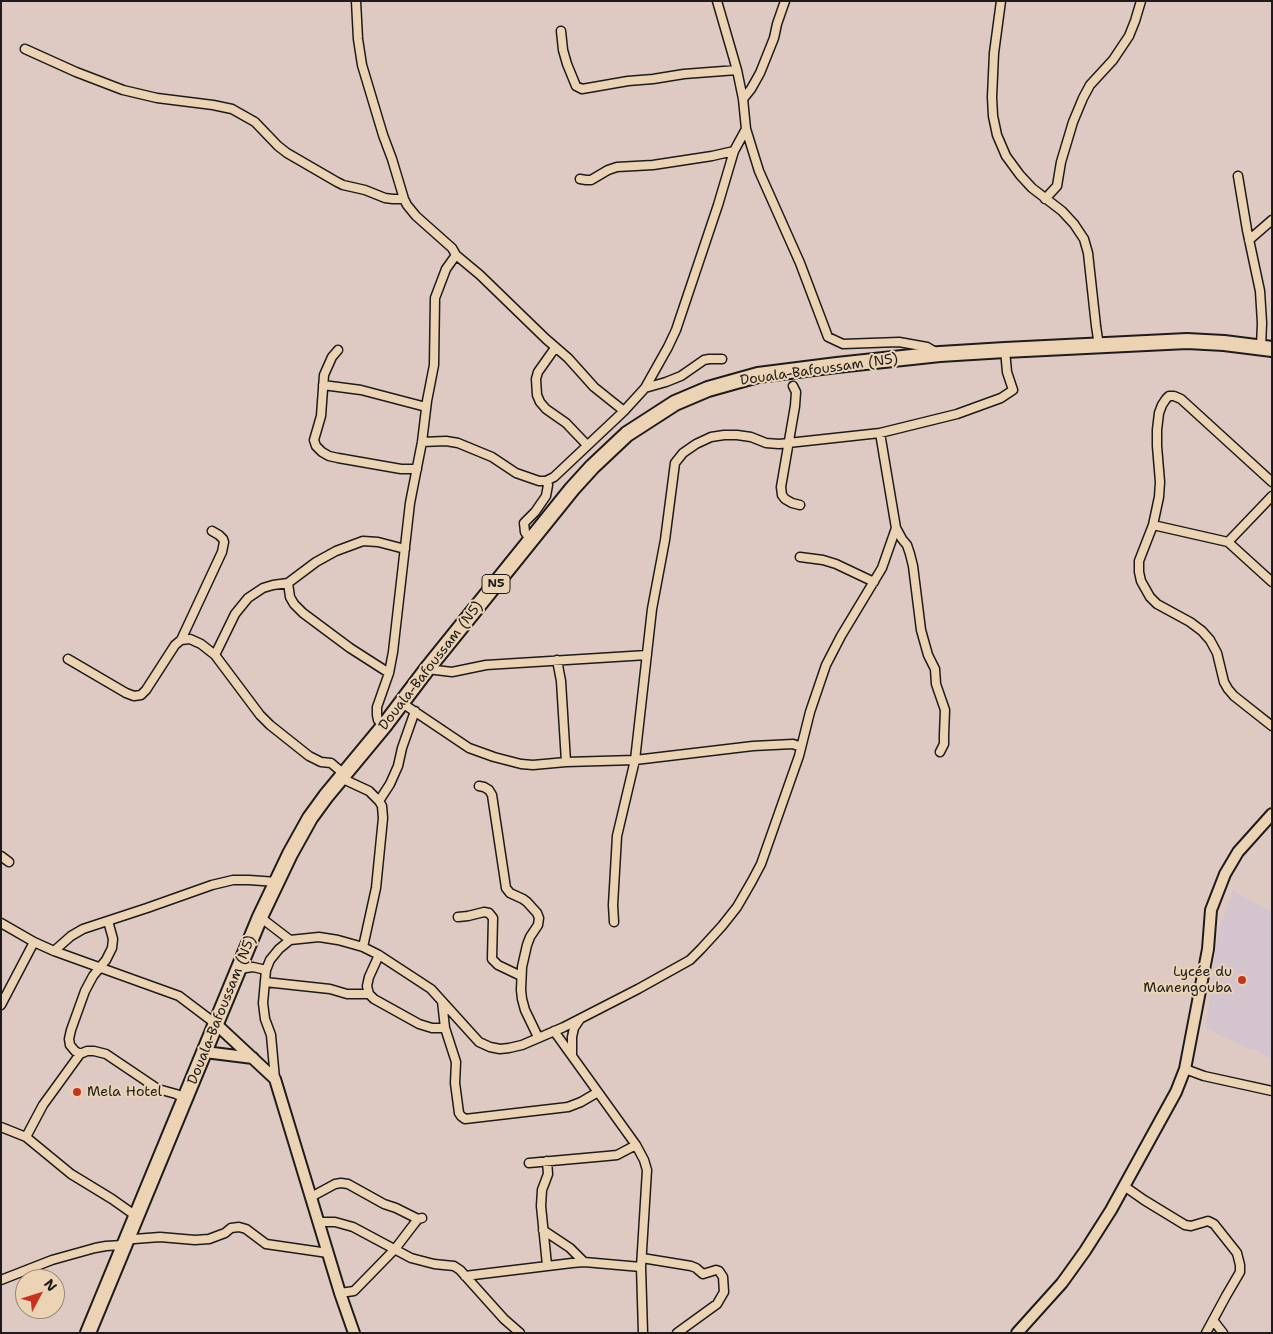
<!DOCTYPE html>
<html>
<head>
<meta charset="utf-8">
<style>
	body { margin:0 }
	#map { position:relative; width:1273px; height:1334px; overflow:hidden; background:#decac3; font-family:"Shantell Sans",sans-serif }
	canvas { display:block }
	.frame { position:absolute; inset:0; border:2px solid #1c1c1c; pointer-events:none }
	.north { position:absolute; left:15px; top:1269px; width:50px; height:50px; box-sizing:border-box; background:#ecd3b4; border:1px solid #998a77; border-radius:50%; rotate:50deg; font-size:14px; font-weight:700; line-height:20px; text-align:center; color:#1c1c1c }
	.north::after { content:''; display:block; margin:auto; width:18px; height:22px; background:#c8321e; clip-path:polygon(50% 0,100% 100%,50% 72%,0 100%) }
</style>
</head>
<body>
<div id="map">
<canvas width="1273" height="1334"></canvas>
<div class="frame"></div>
<div class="north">N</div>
</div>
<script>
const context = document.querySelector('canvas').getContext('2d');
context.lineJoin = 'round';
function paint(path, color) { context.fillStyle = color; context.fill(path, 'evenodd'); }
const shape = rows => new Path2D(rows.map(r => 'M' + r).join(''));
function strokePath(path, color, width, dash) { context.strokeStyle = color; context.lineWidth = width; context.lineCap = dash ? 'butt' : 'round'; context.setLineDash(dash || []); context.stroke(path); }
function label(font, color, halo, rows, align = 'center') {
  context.font = font + ' "Shantell Sans",sans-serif'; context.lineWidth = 4; context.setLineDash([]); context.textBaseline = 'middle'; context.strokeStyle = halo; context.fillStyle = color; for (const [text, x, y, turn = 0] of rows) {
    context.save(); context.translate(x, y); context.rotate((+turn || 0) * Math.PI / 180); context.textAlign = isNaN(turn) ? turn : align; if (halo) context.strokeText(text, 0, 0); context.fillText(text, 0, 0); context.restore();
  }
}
paint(shape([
	[1233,891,1272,912,1272,1060,1254,1049,1249,1049,1206,1028,1218,932]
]), '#d4c4ce');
const street = shape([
	[356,1,358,39,362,65,383,135,392,159,404,199,407,205,416,216,452,248,456,255,446,269,435,298,434,365,427,401,422,442,410,503,393,652,389,673,377,707,377,715,378,720,384,726],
	[717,1,737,70,743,99,746,129,759,171,800,263,828,337,843,344,899,342,927,347,937,353],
	[1001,1,994,53,992,97,993,116,997,135,1006,156,1020,175,1032,188,1062,211,1074,224,1084,239,1088,253,1096,326,1099,346],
	[561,31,563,50,567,64,576,86,582,89,628,81,653,79,684,74,737,70],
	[25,49,76,72,123,90,157,98,213,105,232,109,255,122,278,146,287,153,337,182,343,185,365,190,385,198,393,199,404,199],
	[743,99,751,89,760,73,774,38,777,24,785,1],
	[1238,176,1247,230,1260,291,1262,323,1261,347],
	[580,179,586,180,591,180,608,170,617,167,653,165,712,156,734,151],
	[1045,199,1057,186,1061,162,1073,122,1083,98,1090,85,1113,60,1129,36,1135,21,1141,1],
	[1249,240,1272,220],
	[456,255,480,275,546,339,568,358,594,387,624,411],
	[555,348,538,372,536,379,537,395,540,402,546,409,566,423,587,445],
	[338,350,332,357,324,375,321,416,314,440,316,446,322,452,329,456,338,458,401,469,417,469],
	[323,385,361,390,426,407],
	[793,386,796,392,795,406,781,487,782,495,785,499,792,503,800,505],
	[645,388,666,382,681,376,704,360,709,359,722,359],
	[880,433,896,528,902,539,907,545,910,554,913,566,921,630,928,655,935,669,936,684,945,710,944,735,944,744,940,752],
	[422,442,446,441,458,443,492,457,516,473,539,481,546,481,554,477,624,411,645,388,668,347,676,330,718,205,734,151,746,129],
	[1272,482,1181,399,1174,396,1169,396,1166,399,1162,405,1159,413,1157,430,1157,446,1160,482,1159,497,1153,525,1139,561,1139,572,1141,581,1150,597,1157,604,1190,622,1202,631,1210,640,1217,653,1224,682,1228,689,1234,696,1272,726],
	[1153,525,1228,542,1272,582],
	[531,541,525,532,524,523,535,512,546,496,548,485,546,481],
	[1228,542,1272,496],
	[800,557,823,560,836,564,874,582],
	[288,583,290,597,294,604,303,613,350,648,389,673],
	[181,640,222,552,224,542,223,539,219,535,212,531],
	[215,655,235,614,248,598,263,588,273,585,288,583,316,562,336,551,363,541,378,542,405,549],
	[68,659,126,693,134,696,141,695,146,690,175,645,181,640,190,639,201,644,215,655,260,715,270,725,309,756,321,762,331,763,344,774],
	[557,660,561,681,566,762],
	[427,669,452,672,486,665,647,655],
	[402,703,469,748,494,757,521,764,533,765,566,762,635,760,753,746,793,744,801,747],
	[341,778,369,791,379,801,382,806,383,818,376,888,363,947],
	[479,786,484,787,489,790,492,795,506,888,510,893,523,899,527,902,537,913,539,918,538,925,530,937,527,945,522,967,521,990,522,999,525,1010,538,1037],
	[379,801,390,784,398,766,402,748,415,711],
	[1,856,9,862],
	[260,917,290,940],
	[458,917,468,916,484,912,489,913,493,918,492,959,498,965,521,976],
	[614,922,613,905,617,836,635,760,652,609,665,540,675,463,683,453,696,444,711,437,724,435,737,435,751,437,766,443,779,444,880,433,957,414,1001,398,1013,390,1007,372,1005,350],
	[1,923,34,942,54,951,179,996,216,1024],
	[54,951,71,936,83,929,147,908,212,885,233,880,249,880,277,882],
	[379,955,369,977,367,986,369,994,374,999,419,1024,432,1028,445,1028],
	[239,969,253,967,266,970],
	[265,982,330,989,347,994,369,994],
	[442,1001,445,1028,456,1062,455,1083,459,1113,461,1116,465,1119,568,1107,581,1102,598,1092],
	[1,1005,34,942],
	[554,1031,636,1145,644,1160,647,1170,641,1267],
	[80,1054,75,1051,70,1045,69,1039,71,1030,85,991,93,976,106,960,112,948,113,939,108,921],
	[572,1055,572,1037,574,1028,580,1019],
	[1185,1069,1204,1076,1272,1091],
	[275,1079,271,1035,265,1019,263,1003,266,970,270,960,279,949,290,940,319,937,338,940,363,947,379,955,431,989,479,1042,490,1047,500,1049,509,1048,522,1045,564,1027,638,989,690,960,701,949,722,926,737,907,752,881,761,864,799,756,810,712,826,665,841,636,882,568,896,528],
	[1,1127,26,1137,71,1174,112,1199,136,1216],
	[26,1137,43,1105,51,1094,80,1054,87,1051,94,1051,106,1054,158,1089,176,1094,185,1098],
	[529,1163,607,1156,617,1155,636,1145],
	[1124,1186,1144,1200,1185,1225,1191,1226,1208,1221,1214,1224,1237,1253,1240,1265,1240,1272,1226,1296,1206,1333],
	[311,1197,335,1184,341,1183,348,1184,384,1204,396,1208,418,1219],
	[318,1222,335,1222,353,1227,411,1258,434,1264,454,1266,460,1270,504,1319,520,1333],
	[543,1230,570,1248,584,1262],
	[126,1238,134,1239,160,1237,195,1240,209,1239,225,1233,231,1228,239,1227,246,1229,266,1244,328,1253],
	[642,1258,691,1266,696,1268,703,1274,716,1270,719,1271,723,1277,724,1292,717,1304,677,1333],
	[547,1265,541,1206,542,1190,548,1174,547,1161],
	[465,1276,572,1263,584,1262,641,1267,643,1333],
	[1,1280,52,1260,95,1248,106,1246,123,1245],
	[340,1293,354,1291,395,1249,411,1228,418,1219,422,1218],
	[1213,1320,1223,1333]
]);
const secondary = shape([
	[216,1024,275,1079,340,1293,354,1333],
	[205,1052,253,1058],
	[1017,1333,1062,1283,1085,1251,1111,1210,1176,1092,1185,1069,1208,949,1211,910,1225,874,1238,852,1272,814]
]);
const highway = shape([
	[88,1333,260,917,290,854,310,818,326,796,384,726,427,669,572,489,592,467,627,434,675,403,708,389,758,375,837,365,940,354,1005,350,1187,341,1224,343,1272,349]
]);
strokePath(street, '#1c1c1c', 11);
strokePath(secondary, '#1c1c1c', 14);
strokePath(highway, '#1c1c1c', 18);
strokePath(street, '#ecd3b4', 8);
strokePath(secondary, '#ecd3b4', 10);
strokePath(highway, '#ecd3b4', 14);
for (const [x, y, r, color] of [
	[1242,980,5,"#c8321e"],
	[77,1092,5,"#c8321e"]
]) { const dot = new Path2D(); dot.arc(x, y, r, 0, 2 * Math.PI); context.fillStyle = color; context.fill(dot); strokePath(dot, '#ecd3b4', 2); }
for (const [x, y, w] of [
	[496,584,28]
]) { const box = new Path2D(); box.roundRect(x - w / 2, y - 9.5, w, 19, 4); context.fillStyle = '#ecd3b4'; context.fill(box); strokePath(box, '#1c1c1c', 1); }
label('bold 12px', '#1c1c1c', null, [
	["N5",496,584]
]);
label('14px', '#1c1c1c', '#ecd3b4', [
	["Douala-Bafoussam (N5)",819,370,-8],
	["Douala-Bafoussam (N5)",431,666,-52],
	["Douala-Bafoussam (N5)",222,1010,-68]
]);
label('14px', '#1c1c1c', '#ecd3b4', [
	["Lycée du",1232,972],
	["Manengouba",1232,988],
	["Mela Hotel",87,1092,"left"]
], 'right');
</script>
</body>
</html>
